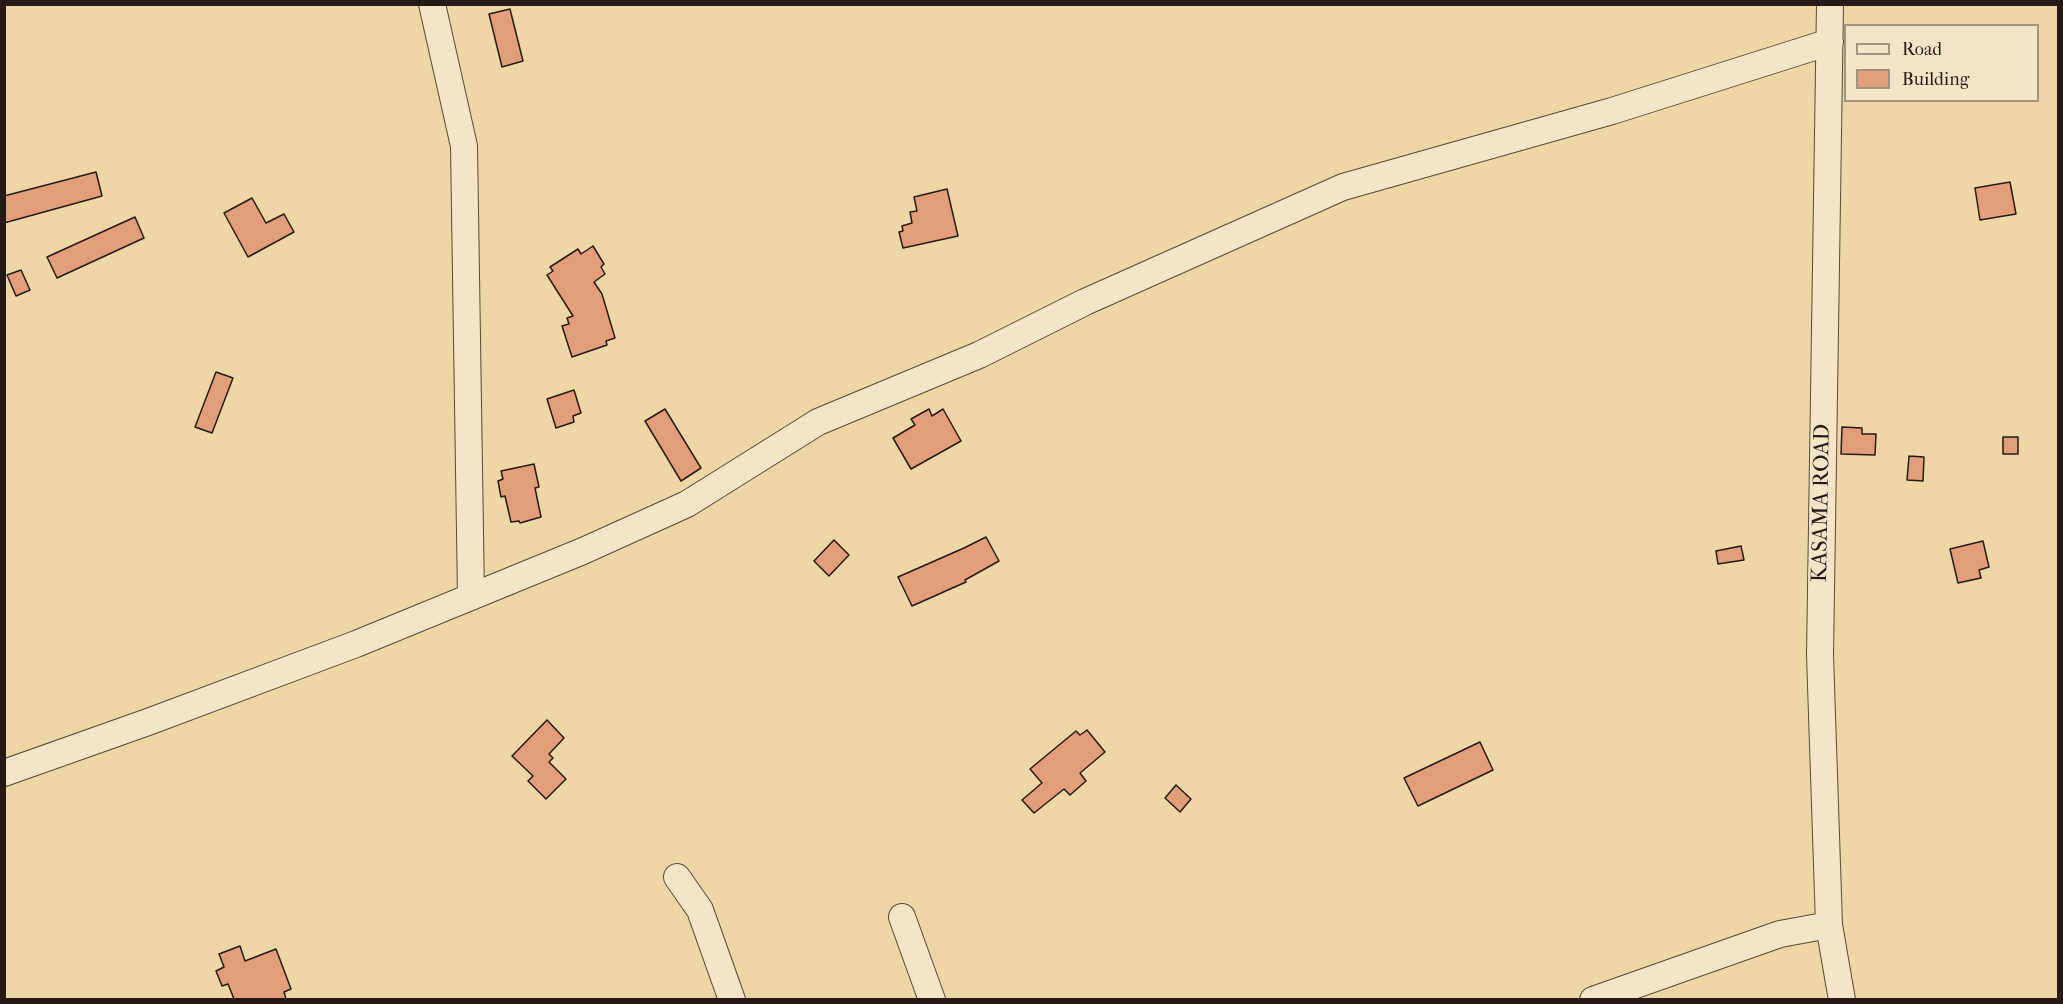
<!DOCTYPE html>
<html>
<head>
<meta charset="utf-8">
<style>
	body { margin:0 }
	#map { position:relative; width:2063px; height:1004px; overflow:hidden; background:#f0d6a6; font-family:"IM FELL French Canon",serif }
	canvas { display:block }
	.frame { position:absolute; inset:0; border:6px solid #251a15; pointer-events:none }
	.legend { position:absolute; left:1844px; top:24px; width:195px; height:78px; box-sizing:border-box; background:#f5e4c5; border:2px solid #a2937f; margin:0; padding:8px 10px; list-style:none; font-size:18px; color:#251a15 }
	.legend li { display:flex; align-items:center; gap:12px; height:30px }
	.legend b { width:30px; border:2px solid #a2937f }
</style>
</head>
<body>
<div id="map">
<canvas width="2063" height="1004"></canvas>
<div class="frame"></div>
<ul class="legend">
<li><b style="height:8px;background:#f5e4c5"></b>Road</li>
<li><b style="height:16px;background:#e29e7a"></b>Building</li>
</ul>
</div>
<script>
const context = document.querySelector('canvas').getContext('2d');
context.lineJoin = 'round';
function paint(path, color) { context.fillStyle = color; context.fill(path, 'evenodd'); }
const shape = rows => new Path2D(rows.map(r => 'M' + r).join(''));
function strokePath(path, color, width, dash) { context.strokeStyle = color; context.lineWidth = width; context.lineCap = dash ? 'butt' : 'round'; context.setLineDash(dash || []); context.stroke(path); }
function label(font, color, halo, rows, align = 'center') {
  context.font = font + ' "IM FELL French Canon",serif'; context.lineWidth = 4.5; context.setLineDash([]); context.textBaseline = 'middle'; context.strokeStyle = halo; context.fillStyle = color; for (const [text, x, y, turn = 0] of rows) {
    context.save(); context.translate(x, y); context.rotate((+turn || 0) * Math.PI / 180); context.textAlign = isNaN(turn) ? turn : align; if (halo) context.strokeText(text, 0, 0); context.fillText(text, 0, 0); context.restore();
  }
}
const building = shape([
	[510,9,523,61,502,67,489,14,510,9],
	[96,172,102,196,4,223,4,196,96,172],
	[2010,182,2016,214,1980,220,1975,188,2010,182],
	[947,189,958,236,903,248,899,232,903,231,902,226,912,223,910,212,917,211,914,197,947,189],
	[252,198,266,223,284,214,294,232,248,257,224,213,252,198],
	[135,217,144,238,57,278,47,257,135,217],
	[593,246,604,264,601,267,605,274,594,282,602,294,615,338,606,341,607,345,572,357,562,326,569,324,567,318,573,316,547,275,553,271,550,267,578,249,581,254,593,246],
	[21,270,30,290,16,296,7,275,21,270],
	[216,372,233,378,212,433,195,427,216,372],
	[574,390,581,413,573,416,574,422,556,428,547,399,574,390],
	[665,409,701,468,681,481,645,421,665,409],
	[929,409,932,416,943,409,961,441,911,469,893,438,915,425,911,419,929,409],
	[1842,427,1862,428,1862,434,1876,434,1875,455,1841,454,1842,427],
	[2003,437,2018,437,2018,454,2003,454,2003,437],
	[1909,456,1924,457,1923,481,1907,480,1909,456],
	[534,464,539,487,535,488,541,517,520,523,519,521,511,522,505,496,501,497,498,481,503,479,501,471,534,464],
	[986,537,999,561,965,580,966,582,912,606,898,577,964,548,986,537],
	[834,540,849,555,829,576,814,561,834,540],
	[1983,541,1989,567,1979,570,1981,578,1958,583,1950,549,1983,541],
	[1741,546,1744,560,1718,564,1716,551,1741,546],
	[547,720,564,738,549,754,553,758,549,762,566,779,546,799,528,781,533,776,512,756,547,720],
	[1087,730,1105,752,1080,773,1086,781,1070,795,1064,789,1034,813,1022,800,1042,783,1030,769,1076,731,1080,735,1087,730],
	[1480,742,1493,770,1418,806,1404,778,1480,742],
	[1176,785,1191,799,1180,812,1165,798,1176,785],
	[240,946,245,961,276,949,291,989,284,992,286,999,234,999,228,984,222,986,216,971,224,967,219,954,240,946]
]);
paint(building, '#e29e7a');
strokePath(building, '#251a15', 1.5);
const minor = shape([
	[432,4,464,146,471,597],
	[1830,4,1820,655,1829,925,1842,1000],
	[4,773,148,722,356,644,583,551,687,504,818,422,979,355,1085,302,1343,187,1612,111,1830,42],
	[677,877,700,910,732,1000],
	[902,917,932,1000],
	[1593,1000,1780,934,1829,925]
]);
strokePath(minor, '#584939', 28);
strokePath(minor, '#f5e4c5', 26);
label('22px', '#251a15', '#f5e4c5', [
	["KASAMA ROAD",1822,503,-89]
]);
</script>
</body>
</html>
